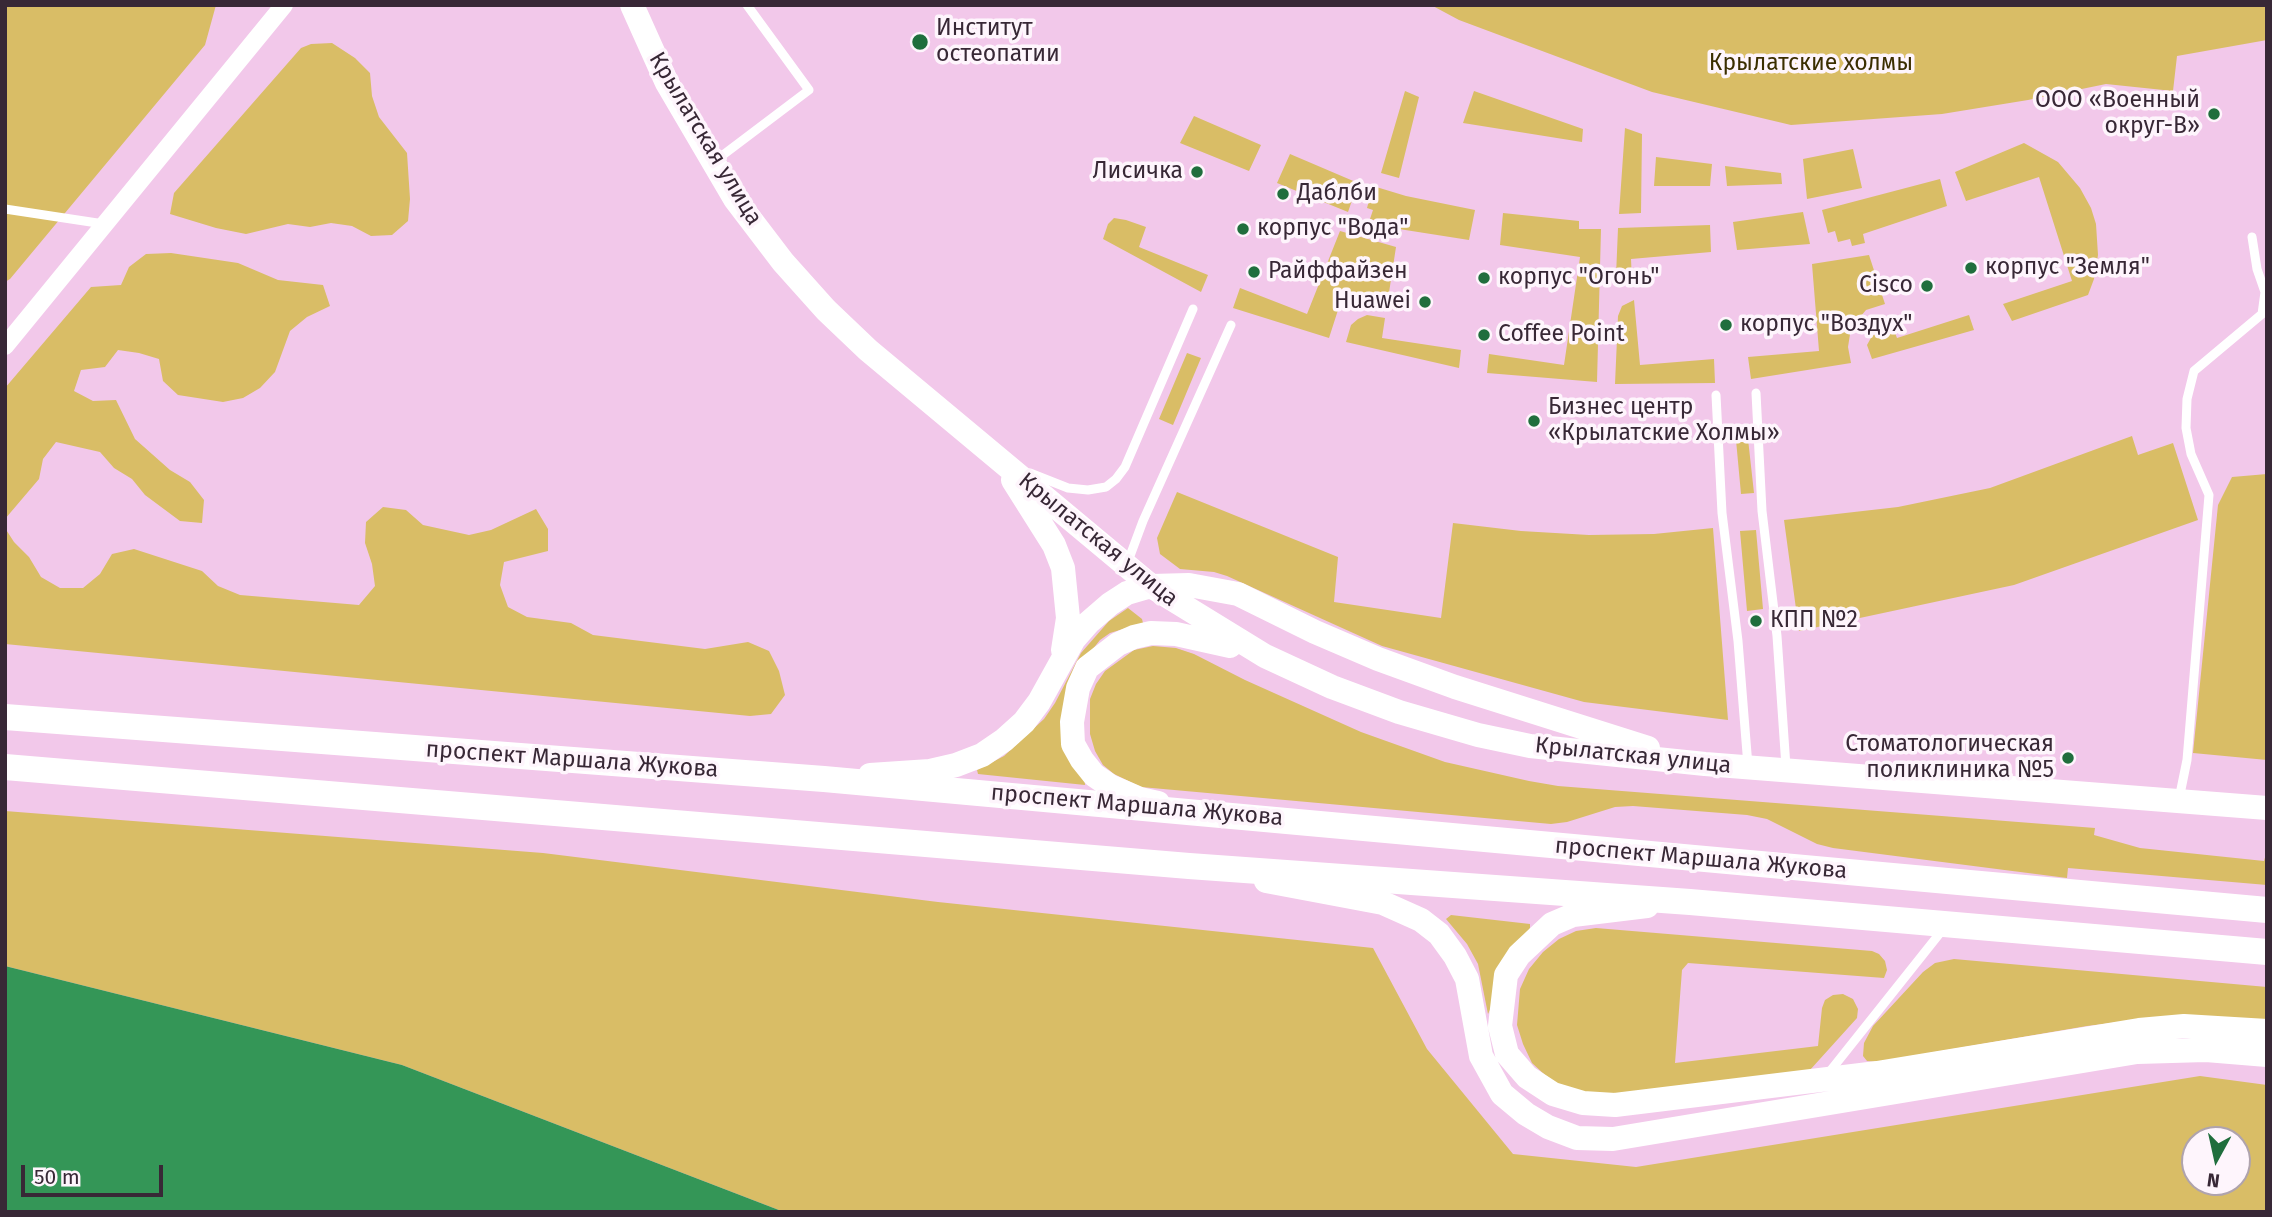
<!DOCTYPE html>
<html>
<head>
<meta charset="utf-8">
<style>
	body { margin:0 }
	#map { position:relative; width:2272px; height:1217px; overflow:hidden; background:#f2c8ea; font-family:"Fira Sans",sans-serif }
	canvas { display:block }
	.frame { position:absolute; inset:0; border:7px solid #382836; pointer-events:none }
	.north { position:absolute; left:2181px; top:1126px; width:70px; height:70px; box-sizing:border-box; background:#fef5fc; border:2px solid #afa3ad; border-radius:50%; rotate:188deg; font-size:19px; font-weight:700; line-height:28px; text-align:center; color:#382836 }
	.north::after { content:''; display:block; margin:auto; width:24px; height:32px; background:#206e3d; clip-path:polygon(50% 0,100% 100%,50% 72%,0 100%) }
	.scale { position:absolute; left:21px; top:1165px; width:142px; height:32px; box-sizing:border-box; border:4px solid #382836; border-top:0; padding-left:9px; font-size:21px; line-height:24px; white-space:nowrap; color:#382836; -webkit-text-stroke:5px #fef5fc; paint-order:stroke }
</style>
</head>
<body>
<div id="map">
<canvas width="2272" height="1217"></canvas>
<div class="frame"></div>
<div class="north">N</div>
<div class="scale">50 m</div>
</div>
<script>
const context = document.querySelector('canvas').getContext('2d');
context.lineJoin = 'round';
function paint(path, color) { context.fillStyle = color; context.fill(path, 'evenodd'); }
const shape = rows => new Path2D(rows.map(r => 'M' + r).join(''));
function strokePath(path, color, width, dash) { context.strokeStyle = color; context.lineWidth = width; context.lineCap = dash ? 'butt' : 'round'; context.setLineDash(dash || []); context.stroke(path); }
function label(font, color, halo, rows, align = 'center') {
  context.font = font + ' "Fira Sans",sans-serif'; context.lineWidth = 7; context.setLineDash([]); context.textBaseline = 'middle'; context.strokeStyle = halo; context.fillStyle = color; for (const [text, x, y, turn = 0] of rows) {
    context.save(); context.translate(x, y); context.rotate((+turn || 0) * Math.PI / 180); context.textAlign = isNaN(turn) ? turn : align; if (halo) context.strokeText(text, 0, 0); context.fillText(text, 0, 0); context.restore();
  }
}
paint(shape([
	[5,5,216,5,205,45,10,279,5,282],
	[1431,5,2267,5,2267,40,2177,56,2173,91,2106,84,2028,100,1942,114,1791,125,1652,92,1459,20],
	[332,43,355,58,370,73,372,96,379,117,407,153,410,199,408,221,392,235,371,236,352,226,331,223,310,227,288,224,246,234,216,228,170,214,174,193,301,48,311,44],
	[1405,91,1419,97,1399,178,1381,173],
	[1474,91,1583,129,1582,142,1463,123],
	[1194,116,1261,145,1249,171,1180,143],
	[1625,128,1642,134,1641,213,1619,214],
	[2024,143,2058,162,2080,188,2091,208,2096,224,2098,255,2094,279,2088,295,2012,321,2003,304,2072,281,2039,177,1966,201,1955,172],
	[1853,149,1862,188,1807,199,1803,159],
	[1290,154,1358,183,1348,212,1277,183],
	[1656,157,1712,164,1710,186,1654,186],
	[1725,166,1781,173,1782,184,1727,186],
	[1940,179,1947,206,1863,234,1865,243,1852,246,1850,239,1838,242,1835,231,1828,233,1822,210],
	[1373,186,1406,196,1475,210,1469,240,1399,229,1398,233,1382,228,1384,223,1370,219,1373,210,1367,208],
	[1803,212,1810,244,1737,250,1733,222],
	[1503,213,1579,221,1579,229,1601,229,1597,382,1487,373,1489,354,1564,365,1580,257,1500,245],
	[1114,218,1126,220,1146,227,1139,247,1208,275,1201,292,1103,239,1108,224],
	[1710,225,1711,252,1631,259,1632,281,1622,282,1616,276,1618,228],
	[1340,231,1396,247,1388,299,1368,296,1352,298,1338,310,1329,338,1233,308,1240,288,1307,314],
	[171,253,238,263,278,280,323,285,330,306,307,317,290,331,275,372,260,388,243,398,223,402,178,395,163,381,159,359,139,353,118,350,105,367,81,370,74,391,93,401,116,400,135,439,170,470,190,482,204,500,202,523,180,521,145,495,132,479,114,468,100,452,56,442,43,459,39,479,5,519,5,388,91,287,121,285,129,267,146,254],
	[1869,255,1885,304,1866,310,1851,328,1848,347,1851,363,1751,379,1748,357,1819,351,1812,264],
	[1634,300,1640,365,1714,359,1715,383,1615,384,1618,316,1622,306],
	[1367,315,1385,318,1382,338,1461,350,1459,368,1346,342,1351,325,1358,319],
	[1969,315,1974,330,1872,359,1867,345,1872,336,1892,325,1897,338],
	[1187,353,1201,358,1173,425,1159,419],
	[2132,436,2138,455,2173,443,2198,520,2014,585,1799,631,1784,520,1898,507,1990,488],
	[1748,439,1754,493,1741,494,1736,440],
	[2267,474,2267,760,2193,753,2218,505,2232,477],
	[1177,492,1338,557,1334,602,1441,618,1453,523,1521,531,1589,535,1654,534,1713,528,1728,720,1584,702,1382,646,1227,576,1214,572,1180,569,1160,554,1157,538],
	[383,507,406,510,423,525,469,535,491,530,536,509,548,529,548,551,504,562,500,585,508,607,527,617,571,623,593,635,705,649,748,642,769,651,779,671,785,695,771,714,750,716,5,644,5,528,14,542,29,557,41,577,60,588,83,588,100,574,112,554,134,549,202,571,218,586,240,595,359,605,375,586,372,564,365,543,366,522],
	[1756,530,1763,609,1747,611,1740,531],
	[1128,608,1142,619,1143,623,1110,633,1100,640,1077,669,1085,785,978,774,977,770,1004,756,1044,719,1055,703,1081,653,1109,621],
	[1153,646,1176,648,1194,654,1245,680,1361,732,1445,762,1529,781,1558,786,2095,828,2094,835,2140,848,2264,861,2267,850,2267,885,2068,868,2067,878,1833,848,1817,844,1767,819,1747,815,1633,806,1615,807,1567,822,1551,824,1141,787,1114,774,1103,765,1095,751,1090,734,1090,699,1096,684,1105,671,1134,650],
	[5,811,543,853,938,902,1373,948,1427,1049,1513,1154,1636,1167,2200,1076,2267,1085,2267,1212,784,1212,402,1065,5,966],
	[2195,1140,2237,1140,2237,1182,2195,1182],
	[1451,915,1530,924,1530,928,1488,1014,1478,964,1467,944,1446,919],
	[1596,928,1872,951,1879,954,1885,961,1887,970,1884,978,1688,963,1682,970,1675,1063,1818,1046,1822,1008,1825,1000,1833,995,1843,994,1853,999,1858,1009,1857,1018,1810,1070,1614,1094,1583,1093,1561,1086,1545,1075,1532,1063,1523,1044,1517,1025,1520,989,1529,969,1543,952,1559,939,1576,931],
	[1954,959,2267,987,2267,1022,2136,1020,2087,1026,1877,1062,1867,1061,1863,1056,1864,1043,1873,1026,1923,972,1935,963]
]), '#d9bd66');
paint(shape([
	[5,966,402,1065,784,1212,5,1212]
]), '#349657');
strokePath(shape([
	[715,161,809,90,747,5],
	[5,209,104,224],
	[1756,393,1762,511,1777,636,1786,767],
	[1716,395,1722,513,1738,641,1748,766],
	[1030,473,1068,488,1088,490,1106,487,1116,479,1125,467,1193,309],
	[1127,564,1143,521,1231,325],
	[2179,799,2187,760,2209,495,2191,454,2186,428,2187,399,2194,371,2262,314,2265,292,2257,269,2252,237],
	[1827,1075,1944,928]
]), '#fff', 9);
strokePath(shape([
	[5,346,284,5]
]), '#fff', 18);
strokePath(shape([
	[632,5,667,83,735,199,783,262,826,310,868,350,1151,586,1265,656,1332,687,1399,712,1478,735,1530,746,1705,764,2267,808],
	[1013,480,1054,545,1063,568,1068,618,1063,650],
	[870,775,930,771,956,765,982,755,1004,740,1024,722,1039,702,1074,639,1088,623,1110,604,1127,593,1151,586,1189,585,1238,594,1315,632,1378,659,1455,687,1648,748],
	[1158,803,1140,799,1110,786,1094,775,1082,760,1073,744,1072,722,1078,688,1087,668,1118,644,1134,637,1151,633,1176,634,1230,646],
	[1266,881,1383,903,1421,920,1439,934,1455,956,1467,979,1481,1056,1502,1094,1526,1114,1548,1127,1577,1138,1613,1139,2137,1052,2206,1050,2267,1055],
	[1647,906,1573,915,1552,924,1519,955,1506,975,1500,1026,1507,1054,1527,1077,1553,1094,1583,1103,1615,1105,1877,1073,2139,1030,2184,1026,2267,1031]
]), '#fff', 24);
strokePath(shape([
	[5,717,824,779,2267,910],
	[5,767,1189,866,1690,902,2267,952]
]), '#fff', 26);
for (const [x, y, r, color] of [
	[920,42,9,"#206e3d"],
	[2214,114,7,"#206e3d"],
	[1197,172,7,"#206e3d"],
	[1283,194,7,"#206e3d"],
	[1243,229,7,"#206e3d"],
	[1971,268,7,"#206e3d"],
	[1254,272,7,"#206e3d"],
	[1484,278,7,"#206e3d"],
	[1927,286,7,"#206e3d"],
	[1425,302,7,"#206e3d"],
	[1726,325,7,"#206e3d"],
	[1484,335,7,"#206e3d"],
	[1534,421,7,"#206e3d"],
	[1756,621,7,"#206e3d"],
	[2068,758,7,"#206e3d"]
]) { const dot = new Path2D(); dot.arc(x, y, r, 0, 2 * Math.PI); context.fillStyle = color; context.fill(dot); strokePath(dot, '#fef5fc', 2.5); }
label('23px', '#382836', '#fef5fc', [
	["Институт",936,29],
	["остеопатии",936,55],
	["ООО «Военный",2200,101,"right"],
	["округ-В»",2200,127,"right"],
	["Лисичка",1183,172,"right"],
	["Даблби",1297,194],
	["корпус \"Вода\"",1257,229],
	["корпус \"Земля\"",1985,268],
	["Райффайзен",1268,272],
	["корпус \"Огонь\"",1498,278],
	["Cisco",1913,286,"right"],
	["Huawei",1411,302,"right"],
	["корпус \"Воздух\"",1740,325],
	["Coffee Point",1498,335],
	["Бизнес центр",1548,408],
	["«Крылатские Холмы»",1548,434],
	["КПП №2",1770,621],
	["Стоматологическая",2054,745,"right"],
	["поликлиника №5",2054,771,"right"]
], 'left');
label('23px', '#3b2e00', '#fef5fc', [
	["Крылатские холмы",1811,64]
]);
label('23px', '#382836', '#fef5fc', [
	["Крылатская улица",705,139,59],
	["Крылатская улица",1098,540,39],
	["Крылатская улица",1633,756,6],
	["проспект Маршала Жукова",572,760,4],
	["проспект Маршала Жукова",1137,806,5],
	["проспект Маршала Жукова",1701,859,5]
]);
</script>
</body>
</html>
